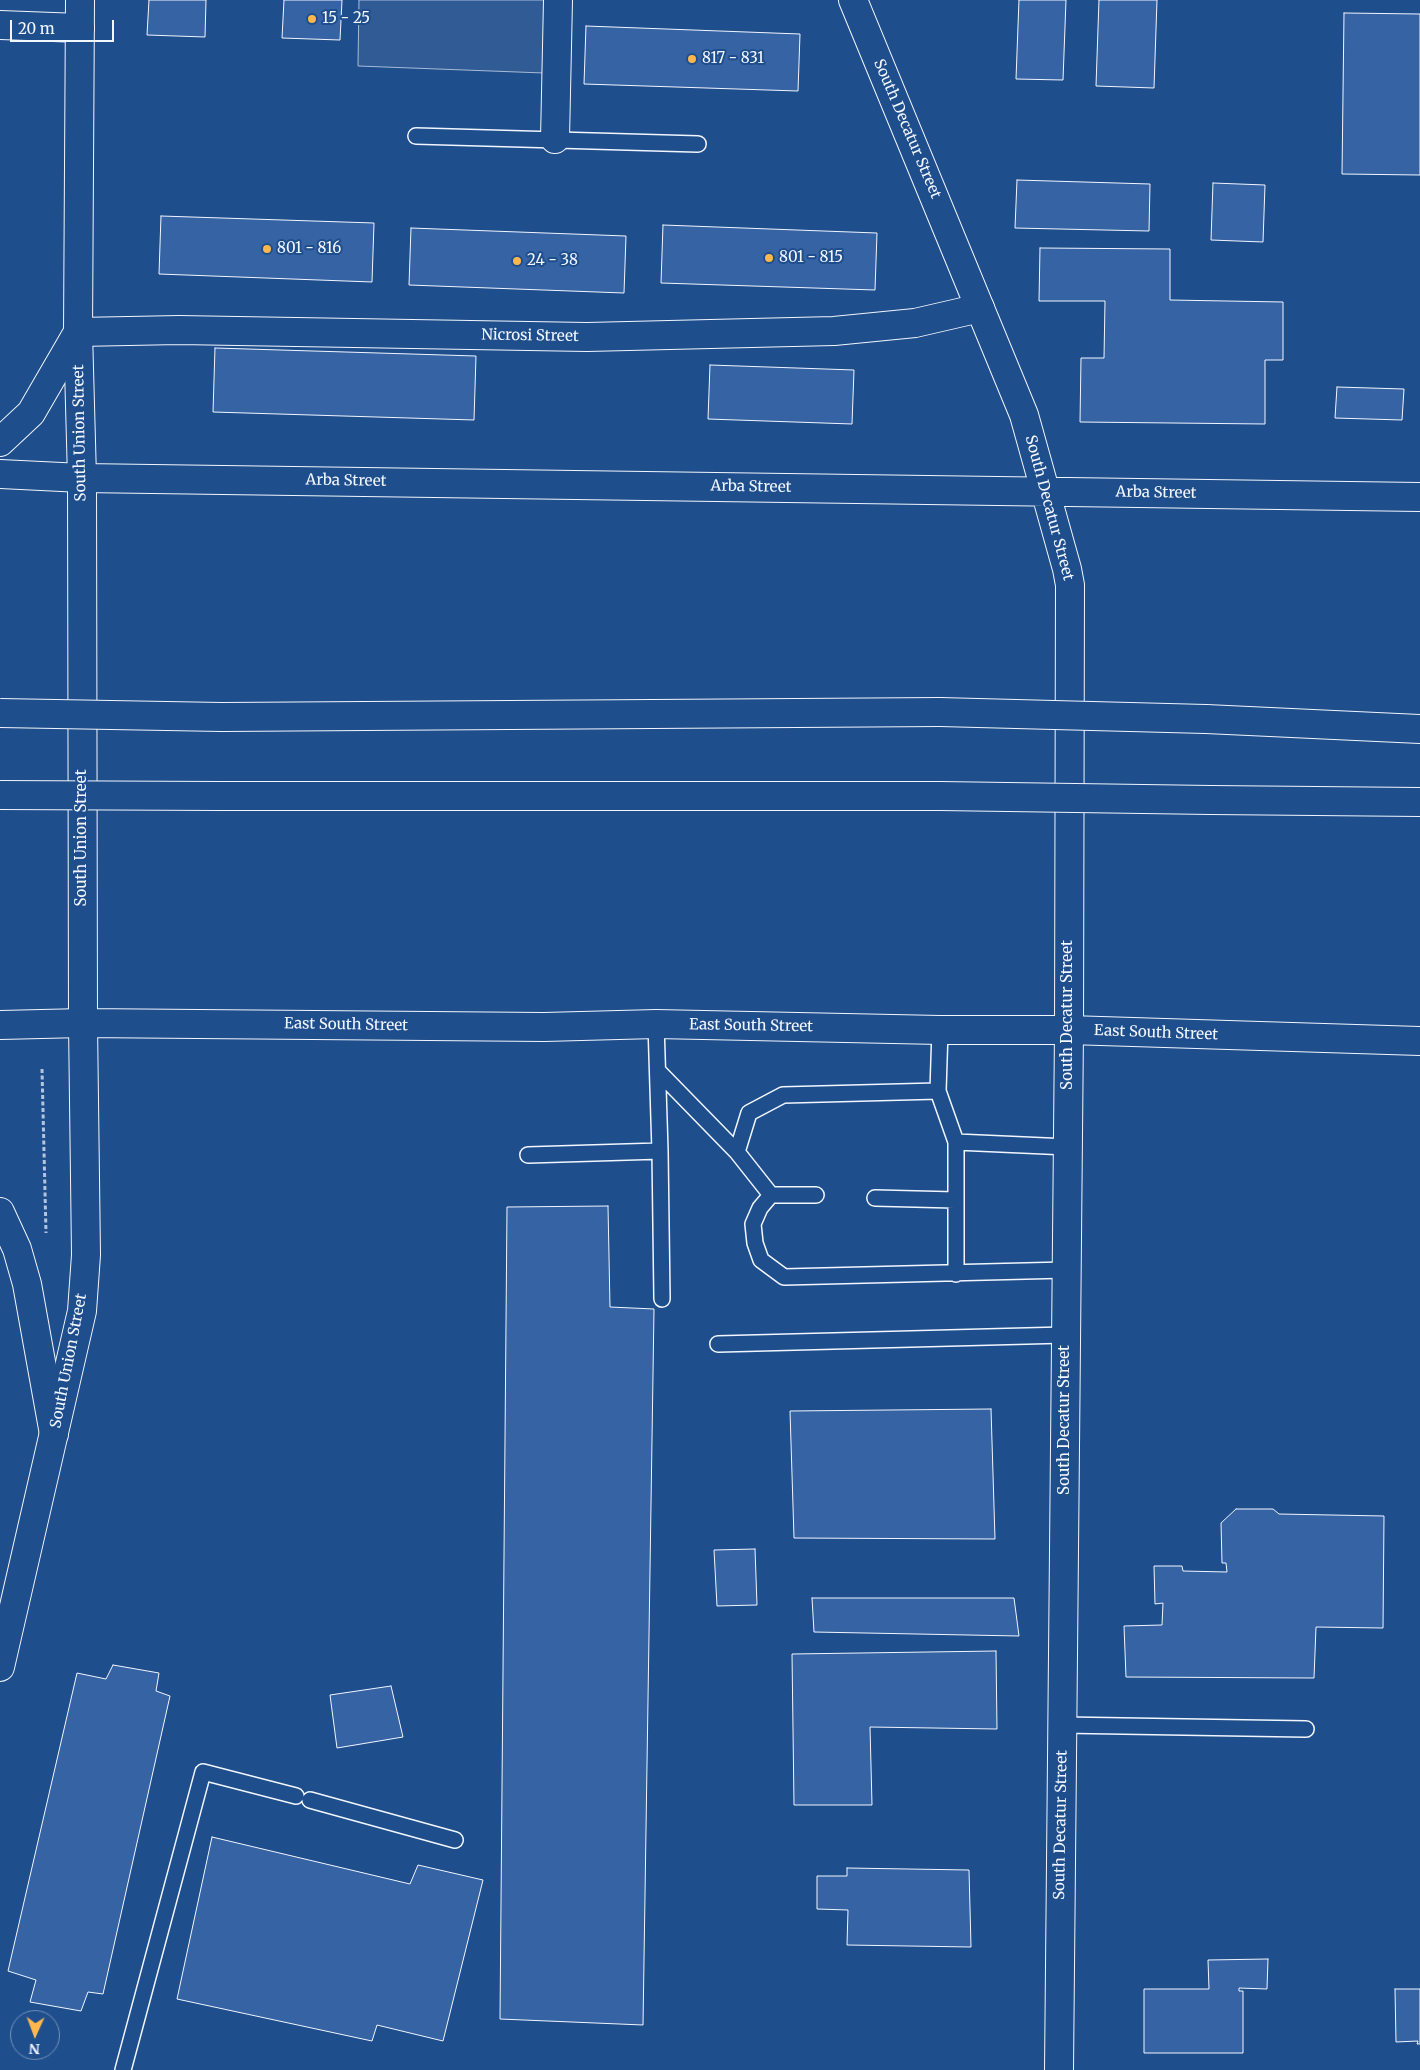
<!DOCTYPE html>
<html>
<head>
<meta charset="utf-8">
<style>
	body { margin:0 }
	#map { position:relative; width:1420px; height:2070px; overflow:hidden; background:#1f4e8c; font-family:Merriweather,serif }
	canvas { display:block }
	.north { position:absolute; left:10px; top:2010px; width:50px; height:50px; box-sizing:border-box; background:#1f4e8c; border:1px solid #7391ba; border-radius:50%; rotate:182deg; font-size:14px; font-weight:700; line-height:20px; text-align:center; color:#f2f6ff }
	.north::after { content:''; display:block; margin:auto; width:18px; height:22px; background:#ffb74d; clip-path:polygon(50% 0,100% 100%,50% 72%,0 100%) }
	.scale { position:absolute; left:10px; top:20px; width:104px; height:22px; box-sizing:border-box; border:2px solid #f2f6ff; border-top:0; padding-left:6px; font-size:15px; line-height:18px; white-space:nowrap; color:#f2f6ff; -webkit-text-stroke:4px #1f4e8c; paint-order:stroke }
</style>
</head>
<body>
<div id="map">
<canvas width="1420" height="2070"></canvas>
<div class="north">N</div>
<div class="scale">20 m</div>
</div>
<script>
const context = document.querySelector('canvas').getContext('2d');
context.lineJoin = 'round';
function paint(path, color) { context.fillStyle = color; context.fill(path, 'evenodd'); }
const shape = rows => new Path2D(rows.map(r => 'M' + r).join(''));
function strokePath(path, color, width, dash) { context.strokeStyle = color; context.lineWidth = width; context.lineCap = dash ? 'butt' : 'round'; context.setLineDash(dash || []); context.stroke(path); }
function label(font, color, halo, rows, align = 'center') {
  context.font = font + ' Merriweather,serif'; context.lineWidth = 4; context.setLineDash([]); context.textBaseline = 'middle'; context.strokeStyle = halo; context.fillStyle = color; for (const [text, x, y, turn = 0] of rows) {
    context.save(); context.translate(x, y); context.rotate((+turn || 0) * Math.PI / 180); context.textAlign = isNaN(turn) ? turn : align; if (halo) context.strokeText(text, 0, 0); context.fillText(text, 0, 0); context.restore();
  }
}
const built = shape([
	[359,0,547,0,544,73,358,66,359,0]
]);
paint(built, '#305b95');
strokePath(built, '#a8bbd7', 1);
const building = shape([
	[149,0,206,0,205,37,147,35,149,0],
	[284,0,342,0,340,40,282,38,284,0],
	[1019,0,1066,0,1063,80,1016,79,1019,0],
	[1099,0,1157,0,1154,88,1096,86,1099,0],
	[1344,13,1420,14,1420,175,1342,174,1344,13],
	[586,26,800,34,798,91,584,84,586,26],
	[1017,180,1150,184,1149,231,1015,228,1017,180],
	[1213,183,1265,185,1263,242,1211,240,1213,183],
	[161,216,374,223,372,282,159,274,161,216],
	[663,225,877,233,875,290,661,283,663,225],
	[411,228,626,236,624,293,409,285,411,228],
	[1040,248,1170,249,1170,300,1283,302,1283,360,1265,360,1265,424,1080,422,1081,358,1104,358,1105,301,1039,301,1040,248],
	[215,348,476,356,474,420,213,412,215,348],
	[710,365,854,370,852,424,708,419,710,365],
	[1337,387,1404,389,1402,420,1335,418,1337,387],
	[608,1206,610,1307,654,1309,643,2025,500,2019,507,1207,608,1206],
	[991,1409,995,1539,794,1538,790,1411,991,1409],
	[1236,1509,1273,1509,1279,1514,1384,1516,1383,1628,1316,1627,1314,1678,1126,1677,1124,1626,1162,1625,1163,1603,1155,1604,1154,1566,1182,1566,1183,1571,1227,1572,1226,1563,1222,1563,1221,1523,1236,1509],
	[755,1549,757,1605,717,1606,714,1550,755,1549],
	[812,1598,1014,1598,1019,1636,814,1632,812,1598],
	[996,1651,997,1729,870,1727,872,1805,794,1805,792,1654,996,1651],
	[113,1665,159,1673,156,1691,170,1696,103,1994,88,1992,81,2011,30,2002,36,1980,8,1971,77,1673,106,1679,113,1665],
	[391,1686,403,1737,337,1748,330,1695,391,1686],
	[212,1837,410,1884,418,1865,483,1880,443,2041,377,2025,372,2041,177,1999,212,1837],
	[847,1868,969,1870,971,1947,847,1945,848,1910,817,1909,817,1876,847,1876,847,1868],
	[1268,1959,1267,1989,1239,1988,1239,1991,1243,1991,1243,2053,1144,2053,1144,1989,1209,1989,1208,1960,1268,1959],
	[1395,1989,1420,1989,1420,2044,1417,2044,1418,2041,1396,2042,1395,1989]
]);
paint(building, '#3563a3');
strokePath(building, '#f2f6ff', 1);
const service = shape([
	[416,136,698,144],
	[658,1071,737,1152,771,1195],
	[938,1091,956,1142],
	[660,1151,662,1299],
	[737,1152,749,1113,783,1095,938,1091,940,1030],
	[528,1155,660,1151,656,1024],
	[816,1195,771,1195,760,1208,753,1224,755,1243,761,1260,784,1277,1066,1270],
	[875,1198,955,1200],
	[956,1274,956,1142,1068,1147],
	[718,1344,1065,1335],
	[1062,1725,1306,1729],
	[310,1800,455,1840],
	[123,2070,203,1772,296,1796]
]);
const minor = shape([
	[0,25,80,28],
	[555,139,558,0],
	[78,332,179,330,587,337,834,331,915,323,980,308]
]);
const secondary = shape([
	[853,0,1024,415,1067,569,1070,585,1069,1030,1059,2070],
	[82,478,1420,497],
	[83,1023,544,1027,656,1024,940,1030,1069,1030,1420,1041],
	[0,1667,82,1311,86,1255,83,1023,82,478,78,332,80,0]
]);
const motorway = shape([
	[0,442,31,413,78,332],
	[0,474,82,478],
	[222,717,940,712],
	[1206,719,1420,729],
	[219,796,940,796],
	[1211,800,1420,802],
	[0,1025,83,1023],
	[0,1212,17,1249,27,1284,54,1434]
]);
strokePath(service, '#f2f6ff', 18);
strokePath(minor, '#f2f6ff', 30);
strokePath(secondary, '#f2f6ff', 30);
strokePath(motorway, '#f2f6ff', 30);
strokePath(shape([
	[42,1069,46,1233]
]), '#b3c4dc', 3, [4, 2.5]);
strokePath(service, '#1f4e8c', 15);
strokePath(minor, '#1f4e8c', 28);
strokePath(secondary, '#1f4e8c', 28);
strokePath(motorway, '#1f4e8c', 28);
const motorwayBridge = shape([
	[940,712,1206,719],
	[0,713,222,717],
	[0,795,219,796],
	[940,796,1211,800]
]);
strokePath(motorwayBridge, '#f2f6ff', 30, []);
strokePath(motorwayBridge, '#1f4e8c', 28);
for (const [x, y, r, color] of [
	[312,19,5,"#ffb74d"],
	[692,59,5,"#ffb74d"],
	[267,249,5,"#ffb74d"],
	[769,258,5,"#ffb74d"],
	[517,261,5,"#ffb74d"]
]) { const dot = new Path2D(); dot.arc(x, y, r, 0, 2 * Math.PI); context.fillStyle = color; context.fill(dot); strokePath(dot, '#1f4e8c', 2); }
label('15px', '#f2f6ff', '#1f4e8c', [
	["15 - 25",322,19],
	["817 - 831",702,59],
	["801 - 816",277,249],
	["801 - 815",779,258],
	["24 - 38",527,261]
], 'left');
label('15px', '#f2f6ff', '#1f4e8c', [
	["South Decatur Street",907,129,67],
	["Nicrosi Street",530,336,1],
	["South Union Street",80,433,-91],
	["Arba Street",346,481,1],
	["Arba Street",751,487,1],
	["Arba Street",1156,493,1],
	["South Decatur Street",1049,508,75],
	["South Union Street",82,838,-90],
	["South Decatur Street",1068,1015,-90],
	["East South Street",346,1025,1],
	["East South Street",751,1026,1],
	["East South Street",1156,1033,2],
	["South Union Street",69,1361,-79],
	["South Decatur Street",1065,1420,-90],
	["South Decatur Street",1061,1825,-89]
]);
</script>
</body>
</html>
